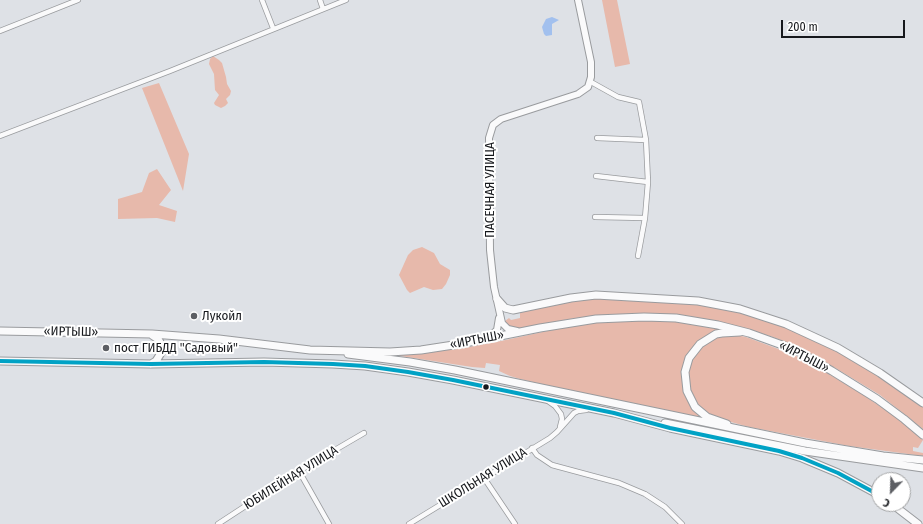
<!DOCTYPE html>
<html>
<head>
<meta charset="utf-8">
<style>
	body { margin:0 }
	#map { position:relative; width:923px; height:524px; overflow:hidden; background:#dee1e6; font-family:"Fira Sans Condensed",sans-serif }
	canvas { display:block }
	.north { position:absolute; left:871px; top:472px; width:40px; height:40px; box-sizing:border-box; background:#fff; border:1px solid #a2a3a4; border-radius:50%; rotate:203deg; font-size:11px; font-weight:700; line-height:16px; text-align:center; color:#16181c }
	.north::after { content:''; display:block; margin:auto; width:14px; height:18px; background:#5c5e63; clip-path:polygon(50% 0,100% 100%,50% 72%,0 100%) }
	.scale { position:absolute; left:781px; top:20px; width:124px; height:18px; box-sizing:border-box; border:2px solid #16181c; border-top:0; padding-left:5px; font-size:12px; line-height:14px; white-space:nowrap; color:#16181c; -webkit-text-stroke:3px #fff; paint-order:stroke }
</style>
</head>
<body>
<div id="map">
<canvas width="923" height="524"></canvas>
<div class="north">С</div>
<div class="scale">200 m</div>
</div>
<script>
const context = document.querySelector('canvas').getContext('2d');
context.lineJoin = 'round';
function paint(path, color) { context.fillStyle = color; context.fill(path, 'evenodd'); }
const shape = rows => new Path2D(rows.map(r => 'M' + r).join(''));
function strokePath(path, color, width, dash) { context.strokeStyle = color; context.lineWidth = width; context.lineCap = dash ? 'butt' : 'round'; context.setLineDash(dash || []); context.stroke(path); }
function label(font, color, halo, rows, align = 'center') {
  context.font = font + ' "Fira Sans Condensed",sans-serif'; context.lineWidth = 4; context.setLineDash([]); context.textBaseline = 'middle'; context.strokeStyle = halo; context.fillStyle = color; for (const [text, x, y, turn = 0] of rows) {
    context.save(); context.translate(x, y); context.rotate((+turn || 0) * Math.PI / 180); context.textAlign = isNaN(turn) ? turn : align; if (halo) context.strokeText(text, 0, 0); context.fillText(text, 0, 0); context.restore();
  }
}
paint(shape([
	[602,0,617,0,630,64,615,67],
	[213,56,219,60,222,63,226,77,227,84,231,91,230,95,226,99,228,103,225,106,221,108,215,105,214,103,219,95,215,90,214,74,209,64,210,59],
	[159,83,189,154,183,191,142,88],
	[157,169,171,190,159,205,177,211,175,222,157,218,118,219,118,199,142,192,149,173],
	[422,247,434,253,440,264,450,270,450,275,446,284,442,289,433,290,424,287,410,293,407,290,399,275,408,255,413,250],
	[598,298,692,303,742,312,777,323,825,344,877,375,912,399,923,407,923,429,880,395,832,366,796,346,773,337,748,329,644,314,575,318,517,329,510,327,505,321,509,318,511,320,520,318,520,312,583,299],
	[626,320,666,321,704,325,724,329,715,332,683,367,682,376,684,393,692,407,707,420,623,403,520,379,510,376,499,371,500,365,486,363,485,368,472,367,394,355,458,349,501,341,547,331,597,322],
	[732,334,746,337,792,354,812,364,862,394,897,418,923,440,918,448,913,447,913,451,923,453,923,456,849,446,749,427,713,417,700,407,692,395,687,378,689,365,699,347,714,338]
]), '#e7b9ab');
paint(shape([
	[552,17,559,20,552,24,552,35,546,36,544,34,542,27,546,19]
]), '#a2c0ee');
const minor = shape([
	[262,0,273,28],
	[320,0,323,9],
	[0,31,78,0],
	[591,82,618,97,639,102,646,140,648,182,645,218,638,256],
	[0,136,170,71,346,0],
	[597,138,646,140],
	[596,176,648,182],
	[595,217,645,218],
	[548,401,555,406,561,414,562,419,560,427],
	[532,448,537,455,552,465,619,483,645,494,665,507,682,524],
	[299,471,329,524],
	[484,478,515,524],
	[218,524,299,471,364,433],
	[409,524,550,438,557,432,574,413,578,411,586,410]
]);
const secondary = shape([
	[517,331,508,329,502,323,494,287,490,250,489,138,493,125,501,119,578,94,588,87,591,77,591,62,578,0],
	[488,338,497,330,499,318]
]);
const primary = shape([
	[497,299,505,308,513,310,571,298,596,295,698,301,740,309,786,324,838,348,880,373,923,403],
	[348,354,410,362,455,370,805,443,883,456,923,460],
	[665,423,805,451,923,468],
	[727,424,707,417,695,407,687,391,685,372,689,358,700,344,716,334,722,333,740,332]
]);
const trunk = shape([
	[0,331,152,334,219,339,310,350,390,352,421,350,460,344,540,328,596,319,644,317,676,318,718,325,749,333,796,350,832,371,877,399,904,419,923,435],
	[0,361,151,364,264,362,333,364,365,366,408,372,453,380,614,413,670,428,779,451,802,458,838,473,879,495],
	[151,364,156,361,161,353,161,344,158,339,152,335],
	[892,504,918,524]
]);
strokePath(minor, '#999b9e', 6);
strokePath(secondary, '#999b9e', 8);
strokePath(primary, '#999b9e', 9);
strokePath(trunk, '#999b9e', 9);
strokePath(minor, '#fafafb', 4.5);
strokePath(secondary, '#fafafb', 6);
strokePath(primary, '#fafafb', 7);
strokePath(trunk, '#fafafb', 7);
strokePath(shape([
	[0,361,151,364,264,362,333,364,365,366,408,372,453,380,614,413,670,428,779,451,802,458,838,473,879,495]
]), '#01a2c5', 4);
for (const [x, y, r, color] of [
	[194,316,4,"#5c5e63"],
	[106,348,4,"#5c5e63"],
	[486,387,3.5,"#16181c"]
]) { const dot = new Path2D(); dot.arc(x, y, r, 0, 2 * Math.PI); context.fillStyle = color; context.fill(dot); strokePath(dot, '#fff', 1.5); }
label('13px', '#16181c', '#fff', [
	["ПАСЕЧНАЯ УЛИЦА",490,190,-90],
	["«ИРТЫШ»",71,332,1],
	["«ИРТЫШ»",477,340,-11],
	["«ИРТЫШ»",804,357,27],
	["ЮБИЛЕЙНАЯ УЛИЦА",291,478,-32],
	["ШКОЛЬНАЯ УЛИЦА",483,478,-32]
]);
label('13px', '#16181c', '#fff', [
	["Лукойл",202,316],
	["пост ГИБДД \"Садовый\"",114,348]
], 'left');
</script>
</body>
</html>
